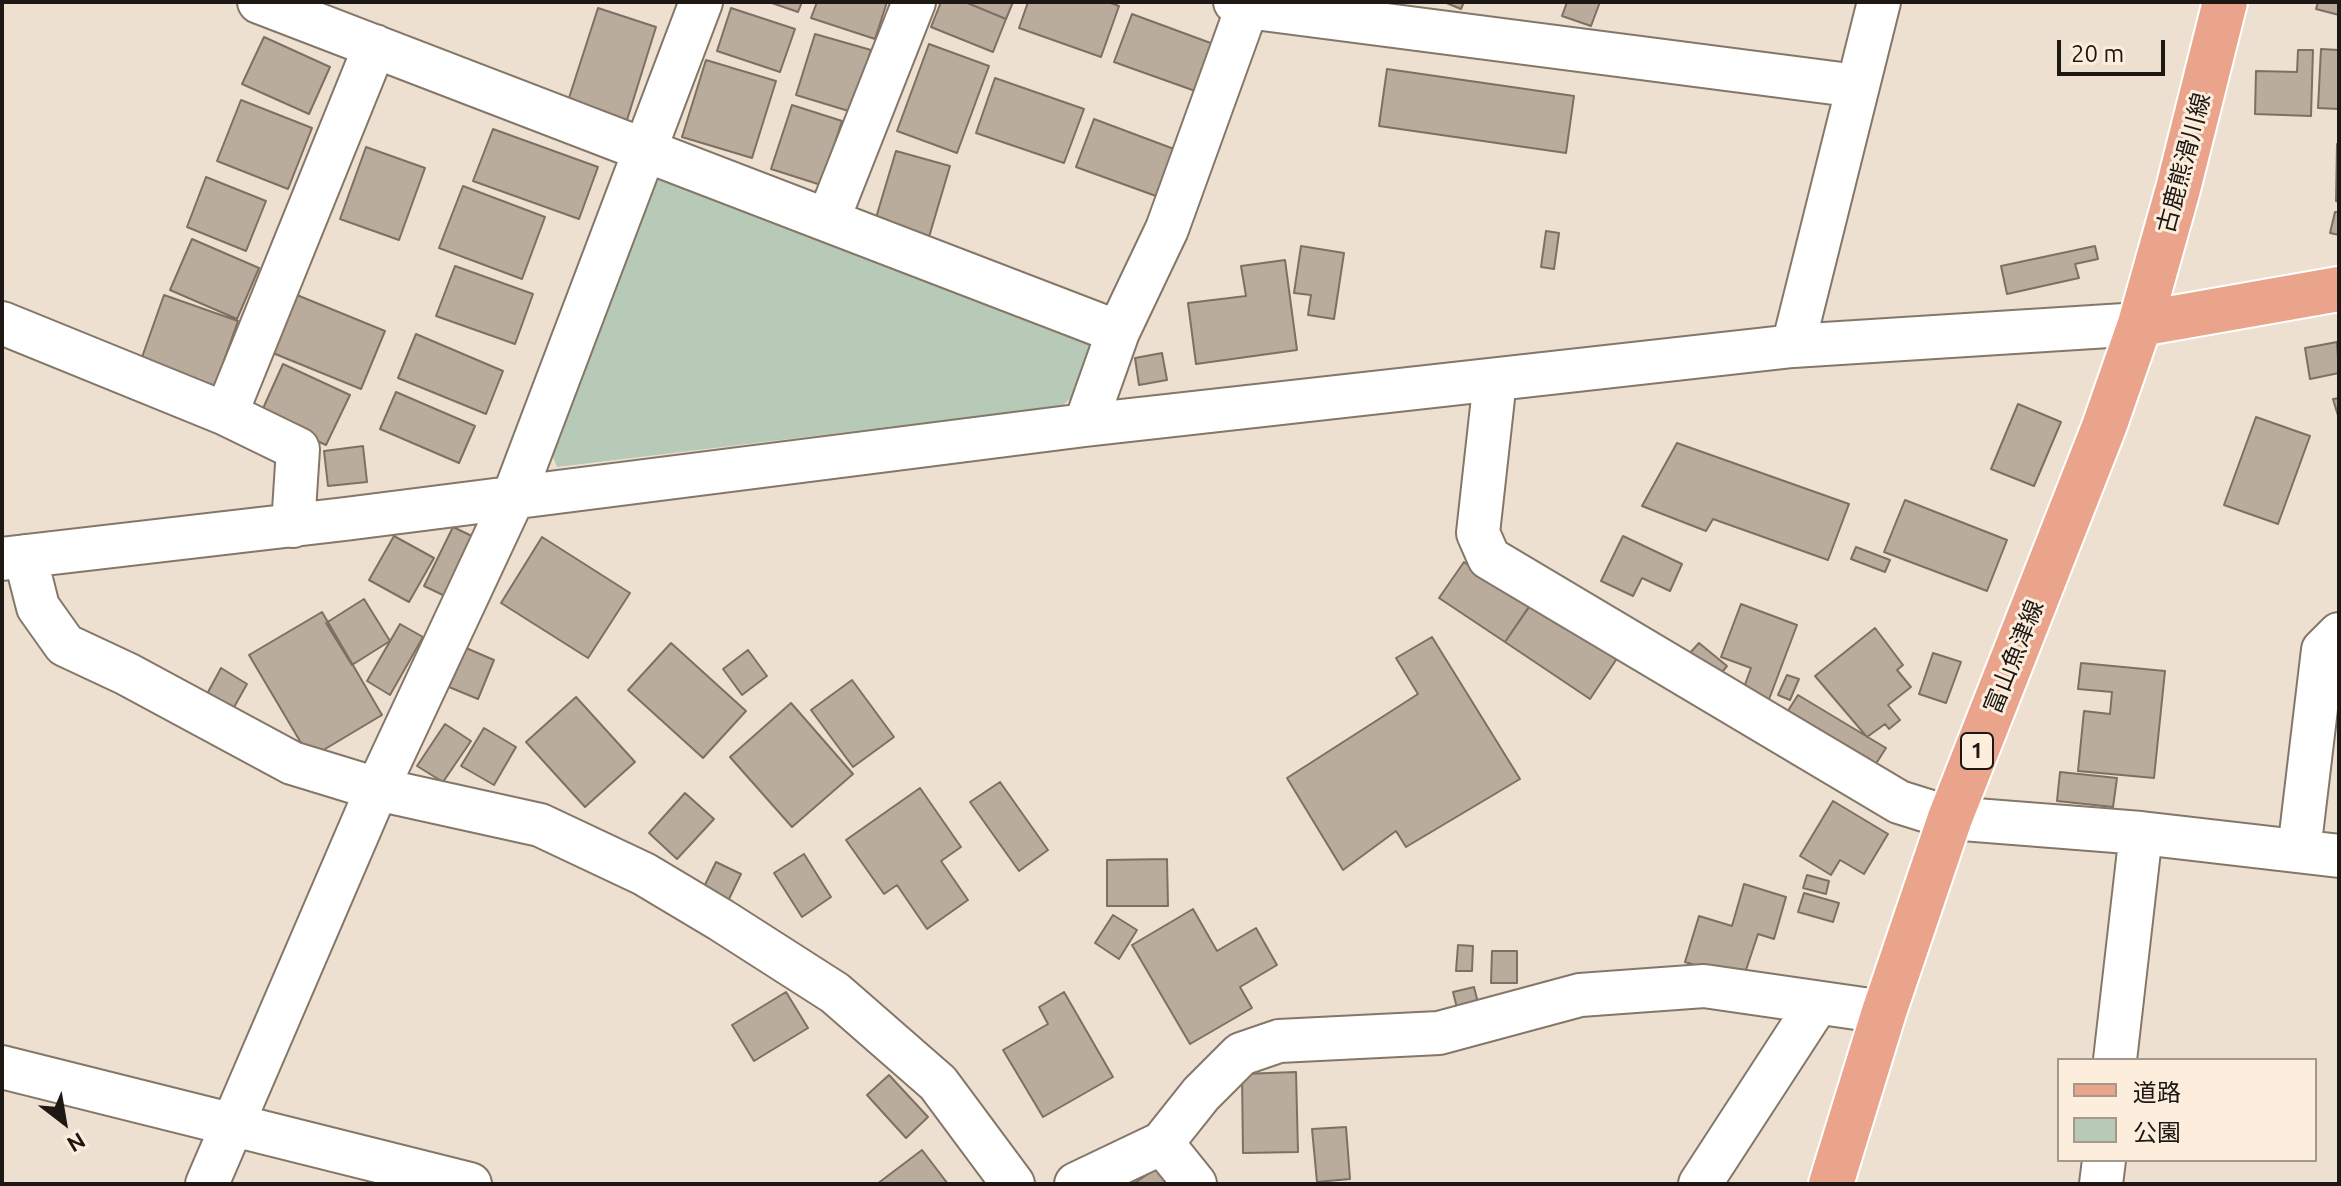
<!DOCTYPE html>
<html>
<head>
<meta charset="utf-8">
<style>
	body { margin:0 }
	#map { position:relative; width:2341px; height:1186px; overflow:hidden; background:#eee0d0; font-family:Ubuntu,"Noto Sans JP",sans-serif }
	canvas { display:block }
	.frame { position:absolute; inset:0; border:4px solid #1d1813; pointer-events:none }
	.legend { position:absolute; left:2057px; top:1058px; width:260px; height:104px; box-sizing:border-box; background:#fceddd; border:2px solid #a3988c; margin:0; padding:10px 14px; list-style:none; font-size:24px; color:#1d1813 }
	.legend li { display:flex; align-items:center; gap:16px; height:40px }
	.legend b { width:40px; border:2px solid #a3988c }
	.north { position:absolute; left:24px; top:1082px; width:80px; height:80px; -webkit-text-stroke:6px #fceddd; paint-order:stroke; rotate:149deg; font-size:22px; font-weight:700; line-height:32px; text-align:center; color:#1d1813 }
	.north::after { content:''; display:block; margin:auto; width:28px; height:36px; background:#1d1813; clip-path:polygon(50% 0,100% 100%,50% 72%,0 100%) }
	.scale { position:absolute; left:2057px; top:40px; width:108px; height:36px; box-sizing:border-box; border:4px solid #1d1813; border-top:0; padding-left:10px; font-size:24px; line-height:28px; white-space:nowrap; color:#1d1813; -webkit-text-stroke:6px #fceddd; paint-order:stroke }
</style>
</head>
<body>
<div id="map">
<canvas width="2341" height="1186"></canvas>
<div class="frame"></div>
<ul class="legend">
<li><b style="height:10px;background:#e9a48b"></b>道路</li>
<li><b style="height:22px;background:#b7c9b7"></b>公園</li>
</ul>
<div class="north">N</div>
<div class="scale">20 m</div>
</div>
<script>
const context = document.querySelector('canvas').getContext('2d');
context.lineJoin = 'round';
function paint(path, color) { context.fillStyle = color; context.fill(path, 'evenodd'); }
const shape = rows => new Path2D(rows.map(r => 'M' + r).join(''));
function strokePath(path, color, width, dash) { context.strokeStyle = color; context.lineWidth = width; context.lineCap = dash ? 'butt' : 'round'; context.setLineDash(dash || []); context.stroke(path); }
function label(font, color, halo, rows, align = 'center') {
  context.font = font + ' Ubuntu,"Noto Sans JP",sans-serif'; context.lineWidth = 6; context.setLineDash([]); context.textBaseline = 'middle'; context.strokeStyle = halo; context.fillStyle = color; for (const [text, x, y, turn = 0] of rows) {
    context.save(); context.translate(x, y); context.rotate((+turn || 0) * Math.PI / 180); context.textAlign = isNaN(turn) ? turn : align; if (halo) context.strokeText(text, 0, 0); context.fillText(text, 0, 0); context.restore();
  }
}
paint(shape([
	[666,178,1091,344,1075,394,1062,406,557,467,550,450,651,183]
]), '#b7c9b7');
const building = shape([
	[769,2,802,2,798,12,769,2],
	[817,2,887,2,875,39,811,18,817,2],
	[941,2,965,2,1006,19,993,52,931,27,941,2],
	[965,2,1013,2,1006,19,965,2],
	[1028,2,1108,2,1119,6,1101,57,1019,28,1028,2],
	[1444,2,1464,2,1461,9,1444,2],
	[1567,2,1600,2,1591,26,1562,16,1567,2],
	[2318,2,2339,2,2339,15,2316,9,2318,2],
	[598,8,656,27,627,120,568,101,598,8],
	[731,8,795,29,780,72,717,51,731,8],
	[1132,14,1216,45,1198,92,1114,62,1132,14],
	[815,34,871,50,852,112,796,95,815,34],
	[264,37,330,67,309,114,242,84,264,37],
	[929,44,989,66,957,153,897,131,929,44],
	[2321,49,2339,50,2339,109,2318,108,2321,49],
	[2298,50,2313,50,2311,116,2255,114,2256,71,2297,72,2298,50],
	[706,60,776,81,752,158,682,137,706,60],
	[1387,69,1574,96,1566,153,1379,126,1387,69],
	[995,78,1084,109,1064,163,976,133,995,78],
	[241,100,312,128,288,189,217,161,241,100],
	[792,105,842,121,821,185,771,169,792,105],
	[1094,119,1174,149,1156,196,1076,167,1094,119],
	[493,129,598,167,579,219,473,181,493,129],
	[2337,144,2339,144,2339,202,2336,201,2337,144],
	[366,147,425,168,399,240,340,219,366,147],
	[896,151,950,166,929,237,875,221,896,151],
	[206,177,266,201,246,251,187,227,206,177],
	[463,186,545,217,522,279,439,248,463,186],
	[2335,212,2339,212,2339,235,2330,233,2335,212],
	[1546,231,1559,233,1554,269,1541,267,1546,231],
	[192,239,259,268,237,319,170,290,192,239],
	[1301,246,1344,253,1334,319,1308,315,1311,295,1294,293,1301,246],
	[2095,246,2098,259,2075,264,2079,278,2007,294,2001,266,2095,246],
	[1285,260,1297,350,1196,364,1188,303,1246,296,1241,266,1285,260],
	[455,266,533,294,515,344,436,316,455,266],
	[292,293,385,331,361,389,268,351,292,293],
	[164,295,238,321,215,386,141,360,164,295],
	[416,334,503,371,486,414,398,378,416,334],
	[2337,342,2339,373,2310,379,2305,348,2337,342],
	[1162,353,1167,380,1139,385,1135,358,1162,353],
	[283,364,350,395,326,445,260,415,283,364],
	[396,392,475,426,459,463,380,429,396,392],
	[2339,398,2339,419,2333,399,2339,398],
	[2018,404,2061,422,2034,486,1991,469,2018,404],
	[2256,417,2310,436,2278,524,2224,505,2256,417],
	[1677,443,1849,504,1828,560,1713,519,1706,531,1642,506,1677,443],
	[363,446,367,482,328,486,324,451,363,446],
	[1905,500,2007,540,1987,591,1884,552,1905,500],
	[453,527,474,537,445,596,424,586,453,527],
	[394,536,434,558,409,602,369,580,394,536],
	[1623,536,1682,564,1670,591,1642,578,1633,596,1601,581,1623,536],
	[542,537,630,593,588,658,501,603,542,537],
	[1856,547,1890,560,1885,572,1851,559,1856,547],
	[1464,562,1530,605,1505,642,1439,598,1464,562],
	[364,599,390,641,352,665,326,623,364,599],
	[1534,600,1618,657,1590,699,1505,642,1534,600],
	[1741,604,1797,625,1768,702,1742,693,1751,668,1721,657,1741,604],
	[322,612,382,715,310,758,249,655,322,612],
	[400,624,423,637,390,695,367,681,400,624],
	[1875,628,1903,665,1897,670,1911,687,1888,705,1900,720,1889,729,1885,724,1867,737,1815,676,1875,628],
	[1432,637,1520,779,1406,847,1396,831,1343,870,1287,778,1418,694,1396,658,1432,637],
	[671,643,746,711,703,758,628,690,671,643],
	[1699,643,1727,666,1718,677,1689,654,1699,643],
	[466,648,494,660,478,699,449,687,466,648],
	[748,650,767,676,742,695,723,669,748,650],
	[1933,653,1961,662,1946,703,1919,694,1933,653],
	[2081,663,2165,671,2154,778,2078,771,2084,711,2110,714,2112,692,2078,689,2081,663],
	[221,668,247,684,233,709,207,694,221,668],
	[1787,675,1799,679,1790,700,1778,695,1787,675],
	[852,680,894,737,853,767,811,710,852,680],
	[1798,695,1886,748,1872,770,1784,717,1798,695],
	[576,697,635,762,585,807,526,742,576,697],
	[791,703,853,774,792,827,730,757,791,703],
	[445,724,471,741,443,782,417,766,445,724],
	[484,728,516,747,494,785,461,766,484,728],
	[2060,772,2117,778,2113,807,2057,801,2060,772],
	[1000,782,1048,850,1019,871,970,802,1000,782],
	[920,788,961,847,941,861,968,900,927,929,897,885,884,894,846,840,920,788],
	[685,793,714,819,677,859,649,833,685,793],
	[1833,801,1888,834,1864,874,1840,860,1831,875,1800,856,1833,801],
	[804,854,831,897,802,917,774,873,804,854],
	[1167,859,1168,906,1107,906,1107,860,1167,859],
	[716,862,741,874,727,903,702,891,716,862],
	[1807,875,1829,881,1826,894,1803,888,1807,875],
	[1744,884,1786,897,1774,939,1758,934,1743,979,1685,962,1699,916,1732,926,1744,884],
	[1804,893,1839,903,1833,922,1798,912,1804,893],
	[1193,909,1217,951,1256,928,1277,965,1240,987,1252,1008,1190,1044,1132,945,1193,909],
	[1113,915,1137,930,1119,959,1095,943,1113,915],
	[1458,945,1473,946,1472,971,1456,971,1458,945],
	[1492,951,1517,951,1517,983,1491,983,1492,951],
	[1474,987,1478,1003,1457,1008,1453,992,1474,987],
	[786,992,808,1028,754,1061,732,1025,786,992],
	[1064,992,1113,1077,1043,1117,1003,1050,1048,1024,1039,1007,1064,992],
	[1296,1072,1298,1152,1243,1153,1242,1074,1296,1072],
	[889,1075,928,1117,906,1138,867,1095,889,1075],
	[1346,1127,1350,1179,1317,1182,1312,1129,1346,1127],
	[922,1150,948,1184,877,1184,922,1150],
	[1166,1162,1180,1184,1133,1184,1166,1162]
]);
paint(building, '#baac9d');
strokePath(building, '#7d7062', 2);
const minor = shape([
	[259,2,1118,332],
	[1235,2,1247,7,1857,86],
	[828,220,914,2],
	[2,323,226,414],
	[1793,346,1879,2],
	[1495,380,1478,533,1489,558,1899,802,1950,818,2141,833,2339,856],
	[1085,425,1118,332,1167,229,1249,2],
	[293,526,298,449,226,414,375,46],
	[25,556,38,607,65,645,127,674,292,763,377,789,540,825,644,874,721,920,835,993,938,1083,1013,1184],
	[2,559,345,519,1085,425,1793,346,2140,324],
	[2299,851,2323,650,2339,634],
	[2115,1060,2141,833],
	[2,1067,470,1184],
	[1162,1143,1195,1184],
	[207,1184,377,789,513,498,701,2],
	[1076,1184,1162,1143,1201,1094,1241,1054,1279,1041,1439,1033,1580,995,1704,986,1884,1012],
	[1700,1184,1817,1004],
	[2101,1184,2104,1160]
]);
const major = shape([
	[2140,324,2339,289],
	[1831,1184,1884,1012,1950,818,2104,427,2140,324,2178,189,2225,2]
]);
strokePath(minor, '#847768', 46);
strokePath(major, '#fff', 48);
strokePath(minor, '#fff', 42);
strokePath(major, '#e9a48b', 44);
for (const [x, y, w] of [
	[1977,751,32]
]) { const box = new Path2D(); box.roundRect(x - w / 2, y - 18, w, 36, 6); context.fillStyle = '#fceddd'; context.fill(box); strokePath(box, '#1d1813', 2); }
label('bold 22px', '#1d1813', null, [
	["1",1977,751]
]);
label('24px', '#1d1813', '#fceddd', [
	["古鹿熊滑川線",2184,163,-75],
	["富山魚津線",2014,657,-68]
]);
</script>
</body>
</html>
